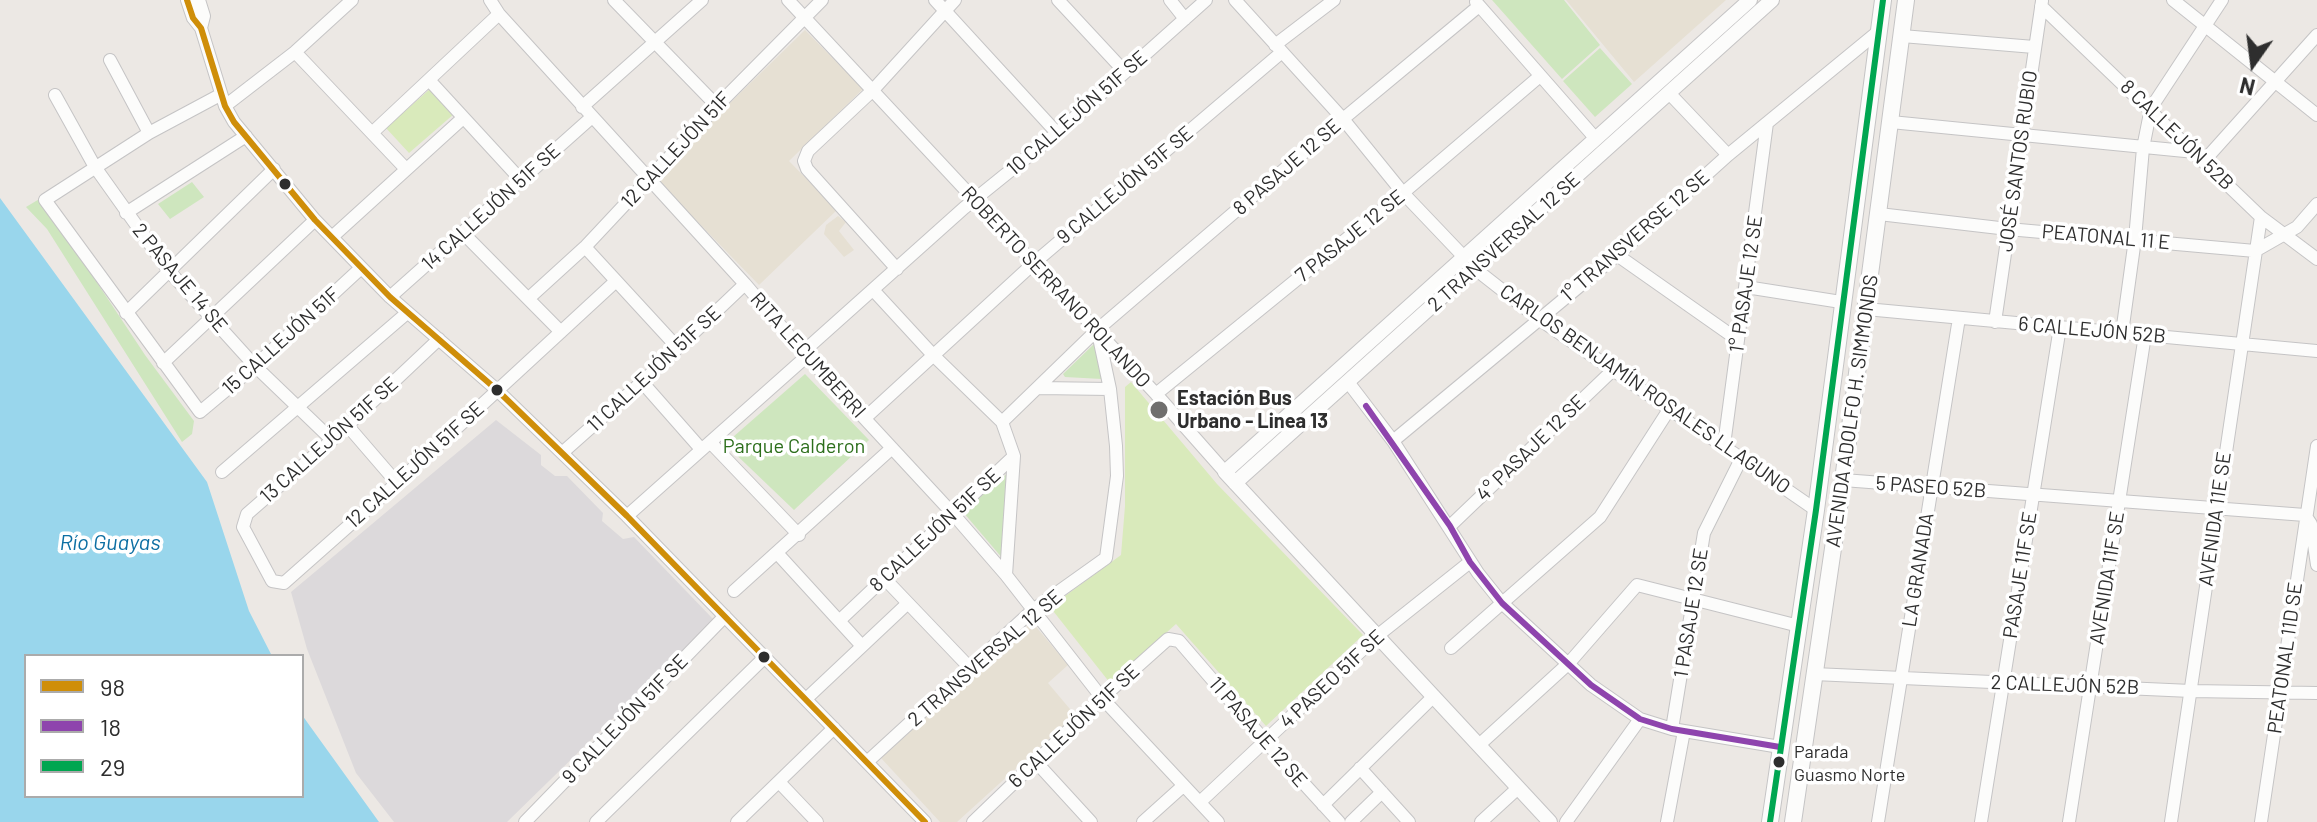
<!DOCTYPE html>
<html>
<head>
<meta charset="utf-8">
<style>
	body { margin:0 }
	#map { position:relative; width:2317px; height:822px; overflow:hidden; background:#ece8e4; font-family:Barlow,sans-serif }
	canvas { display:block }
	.legend { position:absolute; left:24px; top:654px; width:280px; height:144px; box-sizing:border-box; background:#fff; border:2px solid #ababab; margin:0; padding:10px 14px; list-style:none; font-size:24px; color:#2e2e2e }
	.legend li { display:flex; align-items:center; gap:16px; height:40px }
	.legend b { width:40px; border:2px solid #ababab }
	.north { position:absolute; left:2213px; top:24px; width:80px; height:80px; -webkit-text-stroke:6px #fff; paint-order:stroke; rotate:194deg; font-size:22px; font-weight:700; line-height:32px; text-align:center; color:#2e2e2e }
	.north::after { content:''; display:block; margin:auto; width:28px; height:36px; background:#2e2e2e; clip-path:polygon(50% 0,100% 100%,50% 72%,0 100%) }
</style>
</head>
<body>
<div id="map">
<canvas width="2317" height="822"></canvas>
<ul class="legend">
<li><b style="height:10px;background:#cf8e09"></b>98</li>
<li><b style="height:10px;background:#8e44ad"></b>18</li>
<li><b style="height:10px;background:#00a651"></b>29</li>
</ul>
<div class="north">N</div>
</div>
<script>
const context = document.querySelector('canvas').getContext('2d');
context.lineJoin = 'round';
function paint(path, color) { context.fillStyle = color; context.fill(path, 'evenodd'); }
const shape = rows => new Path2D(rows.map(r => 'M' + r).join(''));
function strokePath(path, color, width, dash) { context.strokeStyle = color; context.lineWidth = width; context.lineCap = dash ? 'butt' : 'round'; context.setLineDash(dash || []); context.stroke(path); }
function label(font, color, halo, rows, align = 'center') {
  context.font = font + ' Barlow,sans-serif'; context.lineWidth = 7; context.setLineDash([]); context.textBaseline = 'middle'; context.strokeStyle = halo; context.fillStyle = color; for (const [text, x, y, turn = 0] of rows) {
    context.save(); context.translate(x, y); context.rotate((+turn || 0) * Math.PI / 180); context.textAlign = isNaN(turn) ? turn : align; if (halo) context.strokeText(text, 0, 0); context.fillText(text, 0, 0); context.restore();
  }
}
paint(shape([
	[496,420,541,455,541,465,555,476,567,476,603,513,602,521,623,539,634,537,714,620,507,822,394,822,356,773,307,649,291,592]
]), '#dcd9db');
paint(shape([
	[1566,0,1726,0,1634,82],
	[805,30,863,89,789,161,837,210,759,285,654,177],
	[838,216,846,222,839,231,854,250,844,257,824,234,826,225],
	[1032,622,1068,665,1048,683,1075,715,957,822,940,822,881,758]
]), '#e6e0d3');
paint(shape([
	[1492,0,1564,0,1600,45,1562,79],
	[1600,48,1632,84,1595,117,1563,81],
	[192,182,204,197,170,219,158,204],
	[41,198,145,355,194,421,192,434,182,442,47,229,26,207],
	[1094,344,1102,379,1065,377,1063,374],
	[805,374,869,440,794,510,725,444],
	[1009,472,1003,559,963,512]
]), '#cee6be');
paint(shape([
	[430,89,454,114,409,153,386,128],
	[1131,382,1217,484,1363,635,1266,726,1176,624,1110,683,1050,607,1121,555,1125,506,1125,387]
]), '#d9eabb');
paint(shape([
	[0,198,207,482,249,611,272,656,26,656,26,796,302,796,302,715,379,822,0,822]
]), '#99d6ec');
const minor = shape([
	[187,0,193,18,201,28,225,106,234,122,315,220,390,297,497,390,627,516,925,822],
	[199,0,204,16,201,28],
	[490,0,499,14,745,284,803,352,954,515,1006,575,1102,698,1218,822],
	[614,0,717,106],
	[788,0,1156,394,1225,472],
	[935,0,1057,133],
	[1058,0,1125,72],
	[1170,0,1185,19],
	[1235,0,1343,119,1403,193,1464,257],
	[2173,0,2317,115],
	[1476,2,1596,139],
	[2041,6,2261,217,2317,259],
	[1902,36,2034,47],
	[1275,45,1334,0],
	[295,52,406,169],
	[110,60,149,133],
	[429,80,521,180],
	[1669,93,1728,155],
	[55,95,95,167,169,271,255,366,332,440],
	[220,95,149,133,45,200,200,412,255,366,361,268],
	[225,106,295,52,352,0],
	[582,107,702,0],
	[1891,122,2195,152],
	[372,133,499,14],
	[2204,161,2317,35],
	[126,213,246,136],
	[1879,214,2008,229,2255,251,2297,227,2317,204],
	[462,232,561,332],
	[332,237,463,118],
	[585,247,677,347],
	[1617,255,1738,340],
	[1474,268,1539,319,1816,510],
	[897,269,807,169,804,161,808,151,873,90,955,0],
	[1746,287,1841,302],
	[874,291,933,355,1002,422],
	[390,297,592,117],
	[529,298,585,247,717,106,822,0],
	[1866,309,2317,351],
	[126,313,274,169],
	[1995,322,2042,1],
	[2122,333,2135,239,2143,148,2151,108,2222,0],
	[439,339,332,440,247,514,243,527,272,581,284,583,397,483,616,281],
	[803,352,964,208,1057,133,1206,0],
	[163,363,315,220],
	[642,382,701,449],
	[1348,382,1393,441,1478,573,1502,603,1591,685,1640,719,1672,729,1780,747],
	[1039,388,1110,389],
	[1156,394,1403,193,1540,76],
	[865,418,1034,263,1282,52],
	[347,425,397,483],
	[1393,441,1617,255,1728,155,1879,31],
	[710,442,799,535],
	[1724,445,1767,123],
	[562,453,642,382,745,284],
	[222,472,407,313],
	[1843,480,2305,515,2311,524,2317,565],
	[627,516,807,356],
	[1450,526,1613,370],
	[777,553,862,646],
	[1006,575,1014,456],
	[884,578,971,669],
	[734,591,892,448],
	[839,621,1014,456,1002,422,1097,330,1343,119,1479,6],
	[1451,648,1600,517,1670,408],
	[1814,674,2191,691,2317,693],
	[806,699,908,603],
	[1672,729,1704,533,1742,457],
	[1479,745,1569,663,1637,585,1799,626],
	[867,762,1033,610,1106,558,1117,476,1116,446,1110,389,1098,333],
	[1036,762,1091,822],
	[1360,768,1409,822],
	[779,782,817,822],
	[1200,802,1377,636,1470,562],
	[1323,805,1434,696],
	[525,822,725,616],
	[596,822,765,657],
	[737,822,834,728],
	[973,822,1102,698,1168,639,1179,641,1265,741,1339,822],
	[1143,822,1183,786],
	[1351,822,1382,792],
	[1481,822,1518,788],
	[1566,822,1640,719],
	[1667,822,1684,731],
	[1878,822,1959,318],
	[1981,822,2060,327],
	[2069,822,2145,335],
	[2171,822,2261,217],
	[2261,822,2317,446]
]);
const tertiary = shape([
	[1235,483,1772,0],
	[1550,822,1225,472,1750,0]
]);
const secondary = shape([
	[1770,822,1816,510,1883,0],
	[1793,822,1843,480,1906,0]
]);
strokePath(minor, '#c5c4c5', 14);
strokePath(tertiary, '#c5c4c5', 16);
strokePath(secondary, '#c5c4c5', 18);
strokePath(minor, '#fcfcfb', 12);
strokePath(tertiary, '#fcfcfb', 14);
strokePath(secondary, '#fcfcfb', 16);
strokePath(shape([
	[187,0,193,18,201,28,225,106,234,122,315,220,390,297,497,390,627,516,925,822]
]), '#cf8e09', 6);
strokePath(shape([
	[1366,406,1450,526,1470,562,1502,603,1591,685,1640,719,1672,729,1780,747]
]), '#8e44ad', 6);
strokePath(shape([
	[1770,822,1816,510,1883,0]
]), '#00a651', 6);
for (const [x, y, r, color] of [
	[285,184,7,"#2e2e2e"],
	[497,390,7,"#2e2e2e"],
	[1159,410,10,"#706f6e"],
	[764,657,7,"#2e2e2e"],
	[1779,762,7,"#2e2e2e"]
]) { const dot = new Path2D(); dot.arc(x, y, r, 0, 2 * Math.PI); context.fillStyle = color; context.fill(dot); strokePath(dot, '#fff', 3); }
label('18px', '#2e2e2e', '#fff', [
	["Parada",1794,752],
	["Guasmo Norte",1794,775]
], 'left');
label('20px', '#2e2e2e', '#fff', [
	["10 CALLEJÓN 51F SE",1077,113,-41],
	["8 CALLEJÓN 52B",2177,135,44],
	["12 CALLEJÓN 51F",676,150,-47],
	["JOSÉ SANTOS RUBIO",2018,161,-82],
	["8 PASAJE 12 SE",1287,167,-41],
	["9 CALLEJÓN 51F SE",1125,185,-40],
	["14 CALLEJÓN 51F SE",491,207,-42],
	["7 PASAJE 12 SE",1350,236,-39],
	["1° TRANSVERSE 12 SE",1635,236,-41],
	["PEATONAL 11 E",2106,237,5],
	["2 TRANSVERSAL 12 SE",1504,242,-42],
	["2 PASAJE 14 SE",180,278,50],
	["1° PASAJE 12 SE",1746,284,-82],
	["ROBERTO SERRANO ROLANDO",1056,287,47],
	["6 CALLEJÓN 52B",2092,330,5],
	["15 CALLEJÓN 51F",281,341,-42],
	["RITA LECUMBERRI",808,355,48],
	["11 CALLEJÓN 51F SE",654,369,-43],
	["CARLOS BENJAMÍN ROSALES LLAGUNO",1645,389,35],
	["AVENIDA ADOLFO H. SIMMONDS",1852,411,-82],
	["13 CALLEJÓN 51F SE",329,440,-42],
	["4° PASAJE 12 SE",1531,448,-44],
	["12 CALLEJÓN 51F SE",415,465,-42],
	["5 PASEO 52B",1931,487,4],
	["AVENIDA 11E SE",2215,519,-82],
	["8 CALLEJÓN 51F SE",935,530,-43],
	["LA GRANADA",1918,570,-81],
	["PASAJE 11F SE",2020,575,-81],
	["AVENIDA 11F SE",2107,578,-81],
	["1 PASAJE 12 SE",1691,613,-81],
	["2 TRANSVERSAL 12 SE",985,658,-41],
	["PEATONAL 11D SE",2285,658,-82],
	["4 PASEO 51F SE",1332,679,-43],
	["2 CALLEJÓN 52B",2065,685,2],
	["9 CALLEJÓN 51F SE",625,719,-46],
	["6 CALLEJÓN 51F SE",1074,726,-43],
	["11 PASAJE 12 SE",1258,732,49]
]);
label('bold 20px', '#2e2e2e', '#fff', [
	["Estación Bus",1177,398],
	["Urbano - Linea 13",1177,421]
], 'left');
label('20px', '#2c6e1b', '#fff', [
	["Parque Calderon",794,446]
]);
label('italic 22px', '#0d6fa3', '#fff', [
	["Río Guayas",110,543]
]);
</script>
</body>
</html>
